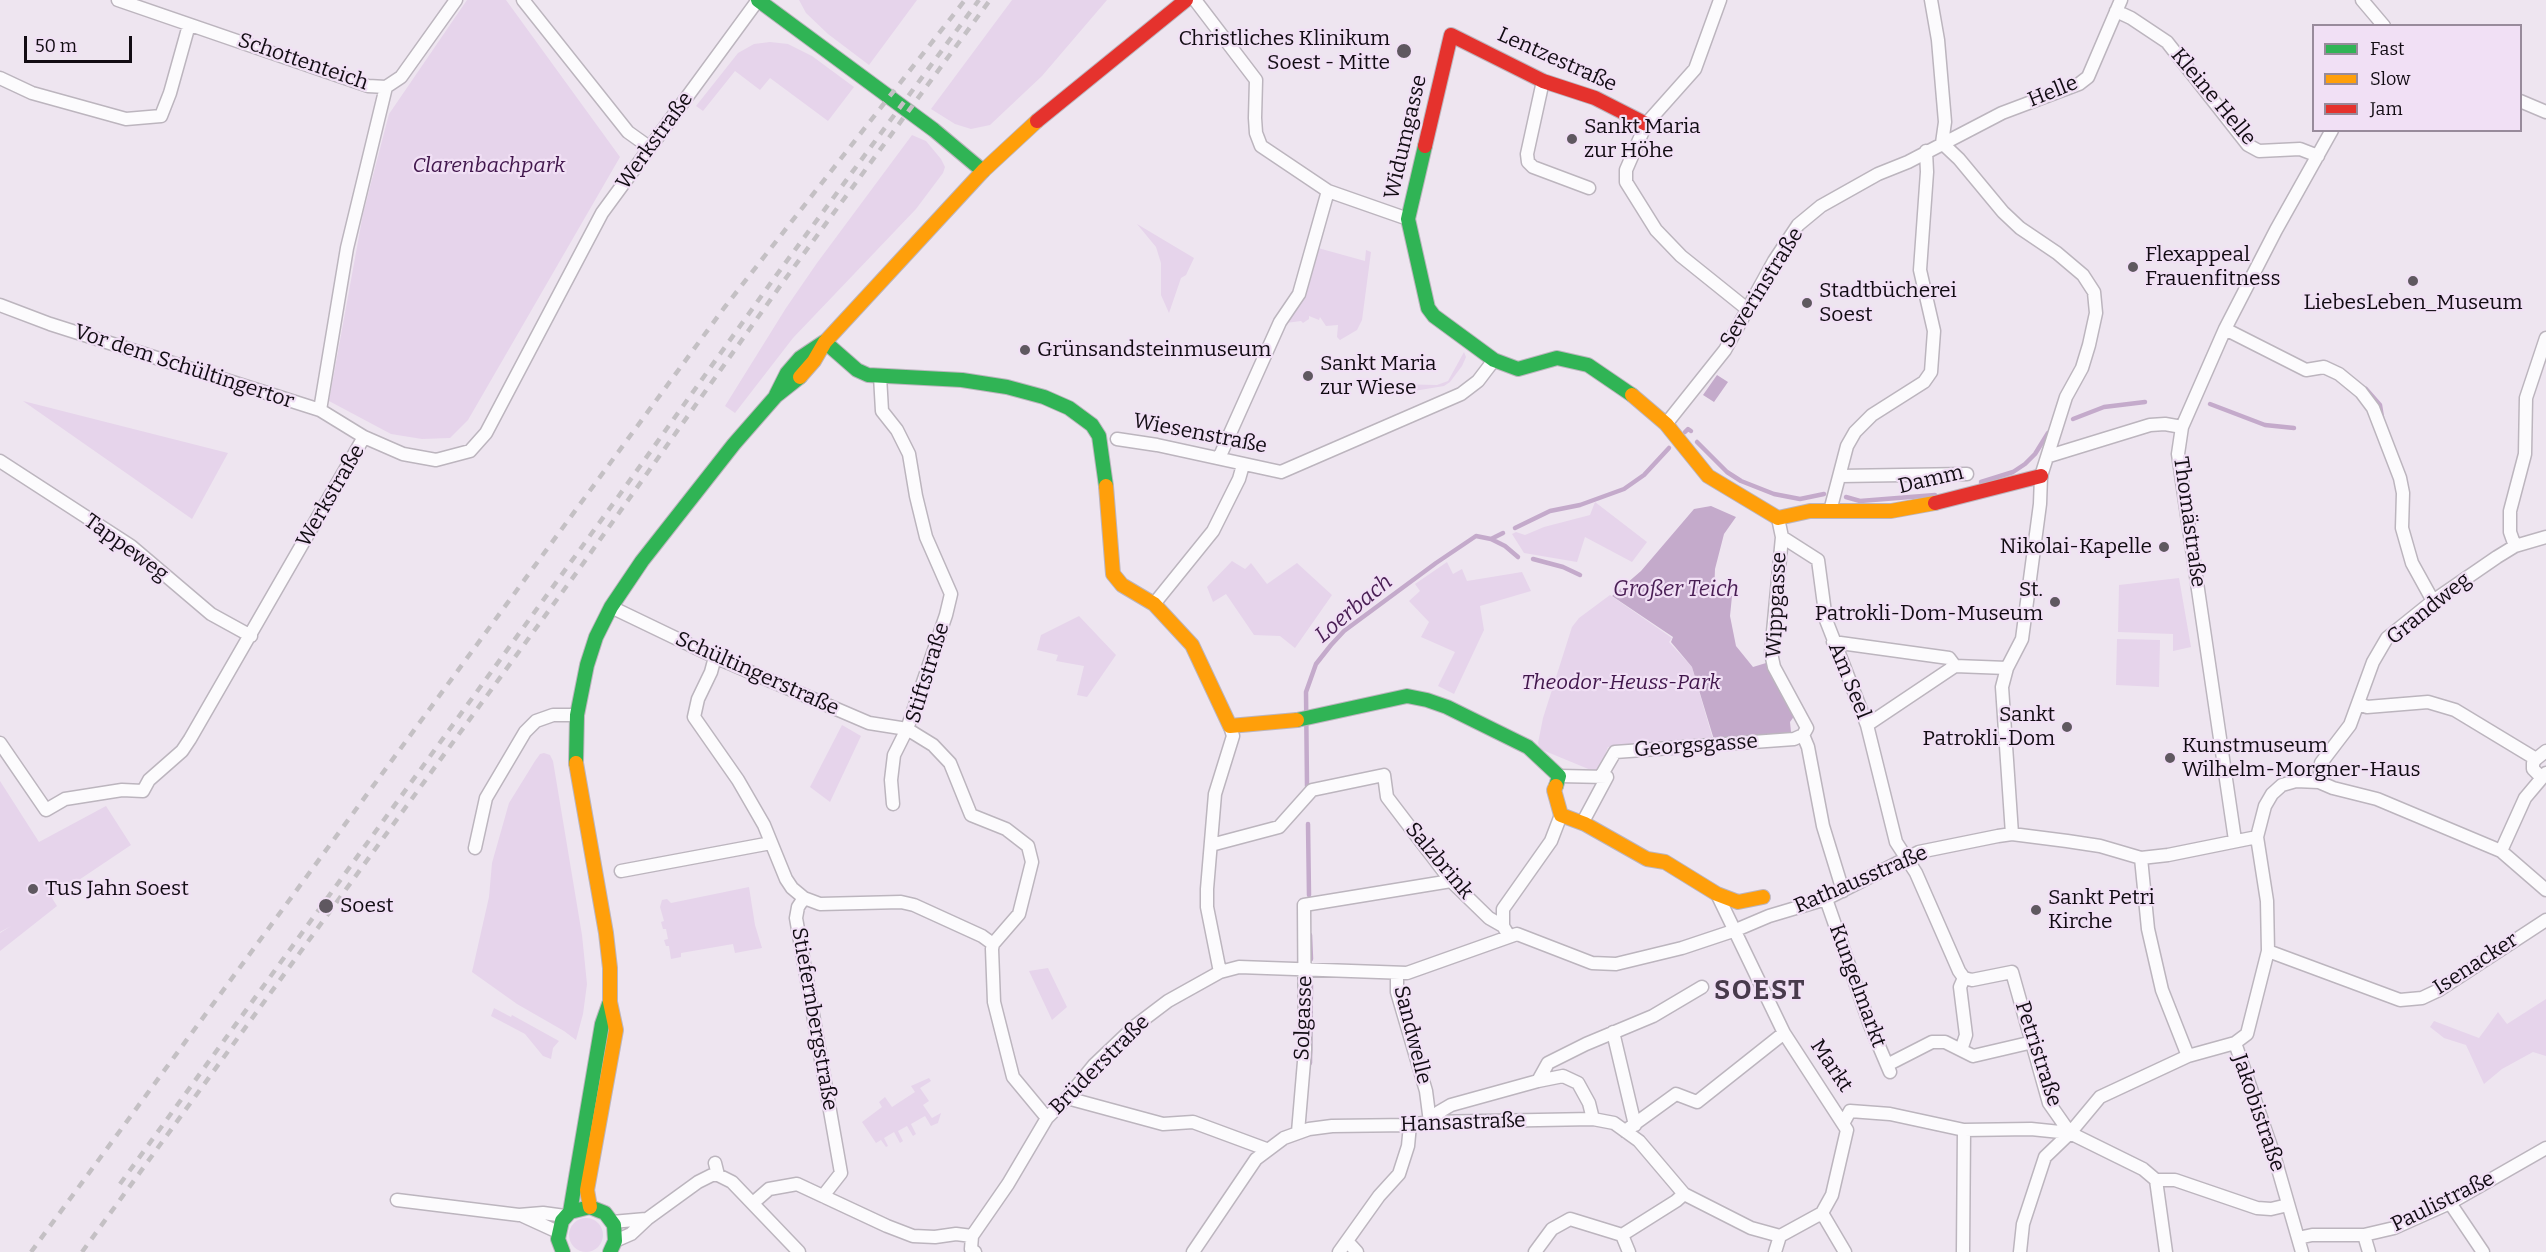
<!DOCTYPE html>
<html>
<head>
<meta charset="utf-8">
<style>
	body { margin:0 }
	#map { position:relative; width:2546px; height:1252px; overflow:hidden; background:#eee5f0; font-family:Bitter,serif }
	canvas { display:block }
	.legend { position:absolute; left:2312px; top:24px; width:210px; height:108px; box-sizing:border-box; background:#f1e0f5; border:2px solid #988b9b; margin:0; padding:8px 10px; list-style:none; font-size:18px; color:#120c13 }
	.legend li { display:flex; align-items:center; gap:12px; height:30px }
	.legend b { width:30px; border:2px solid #988b9b }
	.scale { position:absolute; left:24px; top:36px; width:108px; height:27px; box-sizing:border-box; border:3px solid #120c13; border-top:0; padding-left:8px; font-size:18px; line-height:21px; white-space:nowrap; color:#120c13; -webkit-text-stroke:4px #f1e0f5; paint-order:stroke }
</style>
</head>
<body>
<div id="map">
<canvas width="2546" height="1252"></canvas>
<ul class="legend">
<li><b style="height:8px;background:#30b455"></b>Fast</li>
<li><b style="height:8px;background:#ff9f0a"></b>Slow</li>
<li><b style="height:8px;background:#e5322d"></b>Jam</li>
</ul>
<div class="scale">50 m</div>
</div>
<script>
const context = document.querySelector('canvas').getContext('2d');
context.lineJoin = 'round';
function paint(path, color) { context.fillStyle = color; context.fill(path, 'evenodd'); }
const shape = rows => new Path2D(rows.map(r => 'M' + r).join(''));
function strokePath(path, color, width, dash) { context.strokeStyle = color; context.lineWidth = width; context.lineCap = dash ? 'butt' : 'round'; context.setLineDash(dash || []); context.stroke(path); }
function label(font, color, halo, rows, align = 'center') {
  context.font = font + ' Bitter,serif'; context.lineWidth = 4.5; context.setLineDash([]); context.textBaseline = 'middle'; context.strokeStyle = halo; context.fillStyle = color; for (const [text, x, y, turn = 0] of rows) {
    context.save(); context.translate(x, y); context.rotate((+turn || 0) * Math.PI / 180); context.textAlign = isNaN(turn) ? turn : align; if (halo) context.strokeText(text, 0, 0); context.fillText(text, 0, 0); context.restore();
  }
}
paint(shape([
	[467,0,506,0,620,157,468,420,450,438,422,439,391,434,329,401,363,214,389,114],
	[799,0,917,0,869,65,828,34,806,13],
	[1012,0,1107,0,1042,76,990,125,971,129,955,124,931,109],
	[770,42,788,44,812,56,854,87,828,121,770,78,760,90,735,71,703,111,696,106,738,53,754,44],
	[912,135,926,141,941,159,945,167,943,173,916,209,793,338,735,413,725,406,786,308,817,263],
	[1137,224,1194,258,1186,275,1181,278,1169,313,1161,295,1161,263,1156,247],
	[1318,248,1365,261,1366,250,1371,252,1362,320,1357,330,1340,340,1337,337,1338,325,1326,326,1320,317,1319,320,1309,316,1309,319,1303,323,1301,321,1286,323],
	[1464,352,1466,357,1462,366,1450,382,1444,386,1414,391,1399,390,1392,384,1437,385,1448,381],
	[23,401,228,453,192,519],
	[1595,502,1647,542,1632,562,1585,537,1577,562,1524,553,1512,534,1516,532,1525,535,1544,527,1590,515],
	[1232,561,1245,569,1251,563,1267,584,1297,563,1332,595,1295,648,1280,636,1254,635,1226,594,1213,602,1207,587],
	[1447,562,1453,574,1462,569,1467,581,1522,572,1531,591,1480,606,1484,630,1454,694,1438,686,1455,652,1421,637,1429,622,1409,601,1420,591,1415,584],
	[2179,578,2191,647,2173,651,2173,634,2118,632,2119,585],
	[1610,595,1672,638,1669,642,1692,667,1714,743,1608,747,1598,773,1540,749,1538,743,1543,718,1572,627,1579,618],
	[1079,616,1116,655,1087,697,1077,695,1084,666,1056,661,1058,655,1037,650,1041,635],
	[2117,639,2160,640,2159,687,2116,685],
	[842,725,861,736,830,802,810,787],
	[544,753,550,755,553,761,582,935,587,984,583,1014,576,1040,564,1031,517,1004,472,972,489,897,492,863,509,803,535,761,540,754],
	[0,781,39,842,106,806,131,845,52,898,57,906,0,951,0,933,11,926,0,932],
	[749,887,755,925,762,948,735,953,733,944,681,953,681,957,671,959,669,946,666,946,664,940,668,939,666,929,663,929,661,922,664,921,660,907,662,900,667,899,671,903],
	[1048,968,1067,1007,1052,1020,1029,971],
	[2546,999,2546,1056,2533,1052,2502,1069,2484,1084,2466,1045,2444,1038,2430,1027,2434,1021,2479,1038,2498,1012,2507,1024],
	[494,1008,511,1017,512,1015,559,1041,553,1048,551,1059,543,1056,525,1034,491,1016],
	[929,1078,931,1081,920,1088,929,1101,923,1105,932,1118,941,1113,938,1123,931,1126,925,1116,911,1124,916,1134,913,1136,907,1126,898,1131,903,1141,900,1143,894,1132,884,1138,888,1146,886,1147,881,1140,876,1143,862,1122,882,1107,879,1102,885,1097,892,1107,915,1092,911,1086],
	'569 1235a17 17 0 1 1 34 0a17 17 0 1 1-34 0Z'
]), '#e6d4eb');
paint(shape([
	[1717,375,1728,382,1714,402,1703,395],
	[1711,506,1736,517,1724,534,1715,569,1714,593,1722,597,1732,596,1730,616,1736,646,1753,667,1766,663,1795,715,1790,722,1791,732,1715,743,1692,667,1671,642,1673,637,1612,596,1641,571,1694,509]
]), '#c4aacb');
strokePath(shape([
	[2366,389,2380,405,2382,417],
	[2210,404,2265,425,2294,428],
	[2073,419,2104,407,2145,402],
	[1685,432,1688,429,1691,431],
	[1697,442,1727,472,1741,481,1774,494,1800,499,1824,494],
	[1981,482,2013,472,2025,464,2035,454,2048,433],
	[1846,497,1860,501,1935,495],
	[1515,528,1550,511,1580,505,1624,489,1644,475,1669,448],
	[1491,539,1503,533],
	[1533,559,1563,567,1580,575],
	[1307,786,1306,692,1316,664,1331,645,1344,631,1436,563,1476,536,1491,539,1505,546,1518,557],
	[1308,824,1309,895],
	[1310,935,1311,959],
	[1310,1063,1311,985]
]), '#c4aacb', 4.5);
const street = shape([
	[118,0,368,86,386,87],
	[523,0,628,132,649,147],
	[1195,0,1256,80,1255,118,1256,133,1261,146,1328,191,1408,219],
	[1720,0,1695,69,1646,124,1626,170,1626,182,1656,230,1681,256,1747,309],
	[1931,0,1938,40,1945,122,1942,143],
	[2362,0,2384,26],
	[2116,11,2131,18,2167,42,2248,145,2259,151,2300,149,2318,156],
	[0,78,32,93,126,119,161,116,170,93,189,25],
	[1543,81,1527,154,1528,162,1533,167,1589,188],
	[2520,101,2546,112],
	[1942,143,1959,159,2003,212,2020,228,2057,253,2083,275,2094,292,2096,313,2089,345,2082,368,2066,397,2041,476,2040,504,2022,639,2007,668,2002,687,2012,834],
	[0,305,50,324,320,410,364,437,403,454,436,460,470,451,486,433,602,213,758,0],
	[2225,329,2306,370,2324,367,2339,374,2361,392,2373,408,2400,478,2403,493,2402,528,2412,563,2433,601],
	[880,376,882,411,897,430,909,454,916,496,926,537,951,594,946,615,907,729,933,745,950,763,971,815,1006,829,1028,846,1032,862,1019,914,993,944,992,949,994,1002,1013,1077,1047,1118],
	[320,410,347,248,386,87,401,77,456,0],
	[1666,424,1725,350,1774,261,1798,225,1821,206,1878,174,1908,162,2002,113,2079,84,2088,77,2121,0],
	[1117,439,1157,445,1281,472,1461,394,1478,381,1494,360],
	[2049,456,2150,425,2165,424,2182,427],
	[1219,458,1280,322,1299,294,1328,191],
	[0,461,131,546,211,614,251,636],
	[1840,476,1967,474],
	[1830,511,1847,446,1855,432,1872,415,1924,382,1931,372,1934,331,1920,270,1927,172,1926,151],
	[1778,518,1782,537,1771,653,1774,667,1807,728,1803,735],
	[1782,537,1818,560,1826,620,1867,725,1896,842,1916,873,1959,971,1964,978,1972,980,2012,972,2049,1103,2070,1133],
	[2515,546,2510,532,2510,511,2525,454,2526,398,2546,338],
	[1154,604,1213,531,1239,479,1243,465],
	[611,607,715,657,869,723,907,729,894,755,891,780,893,804],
	[1833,642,1949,658,1955,666],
	[715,657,711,672,698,699,694,717,738,780,764,825,786,879,792,888,804,898,798,907,796,918,841,1173,823,1196],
	[2360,704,2367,707,2428,702,2455,710,2536,759,2546,751],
	[1867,725,1955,666,2007,668],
	[1803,735,1808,747,1823,826,1843,891],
	[0,743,46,810,65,799,122,790,143,791,149,780,182,751,190,739,364,437],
	[2536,759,2533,763,2533,769,2542,778],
	[1559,776,1607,777,1585,818,1585,824],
	[1601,776,1615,752,1794,739,1803,735],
	[2319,782,2321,763,2350,725,2373,662,2387,638,2433,601,2497,557,2515,546,2546,537],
	[2235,840,2178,454,2182,427,2225,329,2276,230,2332,130],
	[1211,845,1279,827,1312,790,1384,775,1387,797,1451,881,1489,918,1503,926,1509,936],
	[475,848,486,798,525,732,536,721,553,715,577,715],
	[2501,851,2525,798,2546,773],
	[2141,858,2148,929,2162,990,2188,1056],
	[621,871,771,843],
	[1717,894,1784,1033,1847,1130,1832,1195,1822,1213,1780,1236,1775,1252],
	[804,898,820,904,901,902,914,905,982,936,993,944],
	[1826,899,1870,1025,1890,1072],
	[1503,926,1503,909,1551,841,1561,815],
	[2268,951,2400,1000,2422,998,2439,990,2546,920],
	[1220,972,1207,907,1207,889,1215,794,1233,736,1230,726],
	[1397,974,1397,992,1426,1091,1430,1122],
	[1613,1032,1635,1125],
	[2235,1043,2274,1155,2302,1252],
	[1961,1050,1973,1056,2033,1042],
	[1887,1065,1932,1042,1945,1042,1961,1050,1966,1035,1960,987,1964,978],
	[1538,1081,1548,1063,1586,1044,1653,1016,1702,987],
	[1067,1098,1163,1124,1193,1122,1266,1149],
	[1430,1122,1439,1112,1451,1105,1538,1081,1563,1076,1578,1083,1589,1103,1593,1119],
	[1844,1122,1850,1111,1890,1114,1964,1130,2031,1129,2070,1133,2143,1169,2156,1180,2175,1180,2257,1208,2271,1209,2288,1205],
	[1625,1131,1676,1094,1697,1102,1784,1033],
	[1298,1132,1305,1050,1304,905,1451,881],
	[715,1163,718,1175],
	[2156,1180,2166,1252],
	[397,1200,519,1215,543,1213,565,1216],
	[753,1203,769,1189,797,1184,887,1226,913,1236,935,1237,956,1234,972,1236],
	[2450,1203,2483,1252],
	[1822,1213,1845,1252],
	[523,1216,558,1232],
	[612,1222,646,1219],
	[1622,1235,1629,1252],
	[2364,1235,2369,1252],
	[972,1236,1008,1184,1047,1118,1067,1098,1094,1065,1135,1026,1168,1001,1220,972,1239,967,1407,973,1517,934,1592,963,1616,964,1682,948,1736,930,1769,916,1826,899,1919,852,1998,836,2012,834,2067,841,2100,846,2141,858,2168,855,2257,837],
	[972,1236,971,1249,975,1252],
	[2298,1238,2312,1235,2364,1235,2394,1228,2450,1203,2546,1148],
	[615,1241,631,1234,647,1219,698,1182,712,1175,718,1175,732,1182,799,1252],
	[1347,1241,1357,1252],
	[1193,1252,1256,1159,1284,1138,1309,1129,1332,1126,1410,1125,1430,1122,1593,1119,1614,1123,1639,1141,1684,1194,1751,1228,1780,1236],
	[1339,1252,1379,1196,1399,1174,1408,1146,1410,1125],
	[1535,1252,1552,1229,1570,1219,1622,1235,1676,1201,1684,1194],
	[1963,1252,1964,1130],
	[2020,1252,2023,1224,2045,1157,2070,1133,2100,1097,2188,1056,2235,1043,2247,1034,2268,951,2267,901,2257,837,2265,806,2272,794,2282,785,2296,781,2319,782,2333,788,2377,799,2501,851,2546,890]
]);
const fast = shape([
	[758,0,934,130,983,171],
	[1425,146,1408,219,1428,308,1434,316,1494,360,1518,369,1557,358,1588,365,1632,395],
	[825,342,857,370,868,375,962,380,1007,387,1044,397,1069,408,1092,425,1099,436,1106,486],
	[776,395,787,373,800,358,824,342],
	[1297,720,1407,696,1427,700,1447,707,1528,747,1559,776,1556,786],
	[576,763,577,715,587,665,596,637,611,607,642,561,734,444,776,396,800,377],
	[570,1212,602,1024,609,1004],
	[563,1252,558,1239,562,1221,570,1212,590,1207,605,1213,614,1225,615,1241,610,1252]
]);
const slow = shape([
	[800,377,814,361,825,342,983,171,1037,121],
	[1632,395,1666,424,1708,476,1778,518,1810,511,1891,511,1935,503],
	[1106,486,1113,574,1122,585,1154,604,1192,645,1230,726,1297,720],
	[576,763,606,933,610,968,610,1002,616,1030,587,1190,590,1207],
	[1556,786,1554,790,1561,815,1585,824,1647,859,1665,862,1717,894,1738,902,1763,897]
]);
const jam = shape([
	[1037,121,1186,0],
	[1425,146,1451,35,1543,81,1595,98,1646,124],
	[1935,503,2041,476]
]);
strokePath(street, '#bcb5be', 15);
strokePath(fast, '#bcb5be', 16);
strokePath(slow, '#bcb5be', 16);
strokePath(jam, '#bcb5be', 16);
strokePath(street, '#fcfbfd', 12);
strokePath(fast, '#30b455', 14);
strokePath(slow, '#ff9f0a', 14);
strokePath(jam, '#e5322d', 14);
strokePath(shape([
	[120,1184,618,497,775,277,979,0],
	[31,1252,724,308,965,0],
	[82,1252,582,565,783,282,990,0]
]), '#c4c0c4', 4.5, [8, 8]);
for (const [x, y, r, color] of [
	[1404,51,8,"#5f5860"],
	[1572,139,6,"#5f5860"],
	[2133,267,6,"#5f5860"],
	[2413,281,6,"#5f5860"],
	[1807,303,6,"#5f5860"],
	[1025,350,6,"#5f5860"],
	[1308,376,6,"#5f5860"],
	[2164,547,6,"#5f5860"],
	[2055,602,6,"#5f5860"],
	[2067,727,6,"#5f5860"],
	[2170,758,6,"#5f5860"],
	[33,889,6,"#5f5860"],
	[326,906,8,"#5f5860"],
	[2036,910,6,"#5f5860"]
]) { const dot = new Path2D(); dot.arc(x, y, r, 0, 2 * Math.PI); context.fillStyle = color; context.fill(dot); strokePath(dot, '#f1e0f5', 2); }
label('21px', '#120c13', '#f1e0f5', [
	["Christliches Klinikum",1390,39,"right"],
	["Soest - Mitte",1390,63,"right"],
	["Sankt Maria",1584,127],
	["zur Höhe",1584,151],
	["Flexappeal",2145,255],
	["Frauenfitness",2145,279],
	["Stadtbücherei",1819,291],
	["Soest",1819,315],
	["LiebesLeben_Museum",2413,303,"center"],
	["Grünsandsteinmuseum",1037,350],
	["Sankt Maria",1320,364],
	["zur Wiese",1320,388],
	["Nikolai-Kapelle",2152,547,"right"],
	["St.",2043,590,"right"],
	["Patrokli-Dom-Museum",2043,614,"right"],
	["Sankt",2055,715,"right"],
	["Patrokli-Dom",2055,739,"right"],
	["Kunstmuseum",2182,746],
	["Wilhelm-Morgner-Haus",2182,770],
	["TuS Jahn Soest",45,889],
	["Sankt Petri",2048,898],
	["Kirche",2048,922],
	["Soest",340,906]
], 'left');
label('21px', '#120c13', '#f1e0f5', [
	["Lentzestraße",1557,60,24],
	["Schottenteich",303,62,19],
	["Helle",2053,92,-22],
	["Kleine Helle",2213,97,50],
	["Widumgasse",1406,137,-77],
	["Werkstraße",655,141,-54],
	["Severinstraße",1762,288,-58],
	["Vor dem Schültingertor",184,367,18],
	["Wiesenstraße",1200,434,11],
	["Damm",1931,480,-13],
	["Werkstraße",331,496,-60],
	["Thomästraße",2189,522,82],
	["Tappeweg",126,548,36],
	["Wippgasse",1777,605,-87],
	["Grandweg",2429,609,-39],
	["Stiftstraße",928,673,-73],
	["Schültingerstraße",757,674,24],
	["Am Seel",1849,681,68],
	["Georgsgasse",1696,746,-4],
	["Salzbrink",1439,861,50],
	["Rathausstraße",1861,880,-23],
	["Isenacker",2476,964,-33],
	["Kungelmarkt",1857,986,70],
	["Solgasse",1304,1018,-88],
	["Stiefernbergstraße",814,1019,80],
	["Sandwelle",1412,1035,76],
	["Petristraße",2038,1054,72],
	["Brüderstraße",1100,1065,-45],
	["Markt",1831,1066,56],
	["Jakobistraße",2258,1113,71],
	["Hansastraße",1463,1123,-2],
	["Paulistraße",2443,1202,-26]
]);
label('italic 21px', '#41164c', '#f1e0f5', [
	["Clarenbachpark",489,166],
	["Theodor-Heuss-Park",1621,683]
]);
label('italic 22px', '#491e54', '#f1e0f5', [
	["Großer Teich",1676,590],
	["Loerbach",1354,609,-40]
]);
context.letterSpacing = '1.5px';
label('bold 27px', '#483b4c', '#f1e0f5', [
	["SOEST",1760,991]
]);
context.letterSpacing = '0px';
</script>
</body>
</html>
